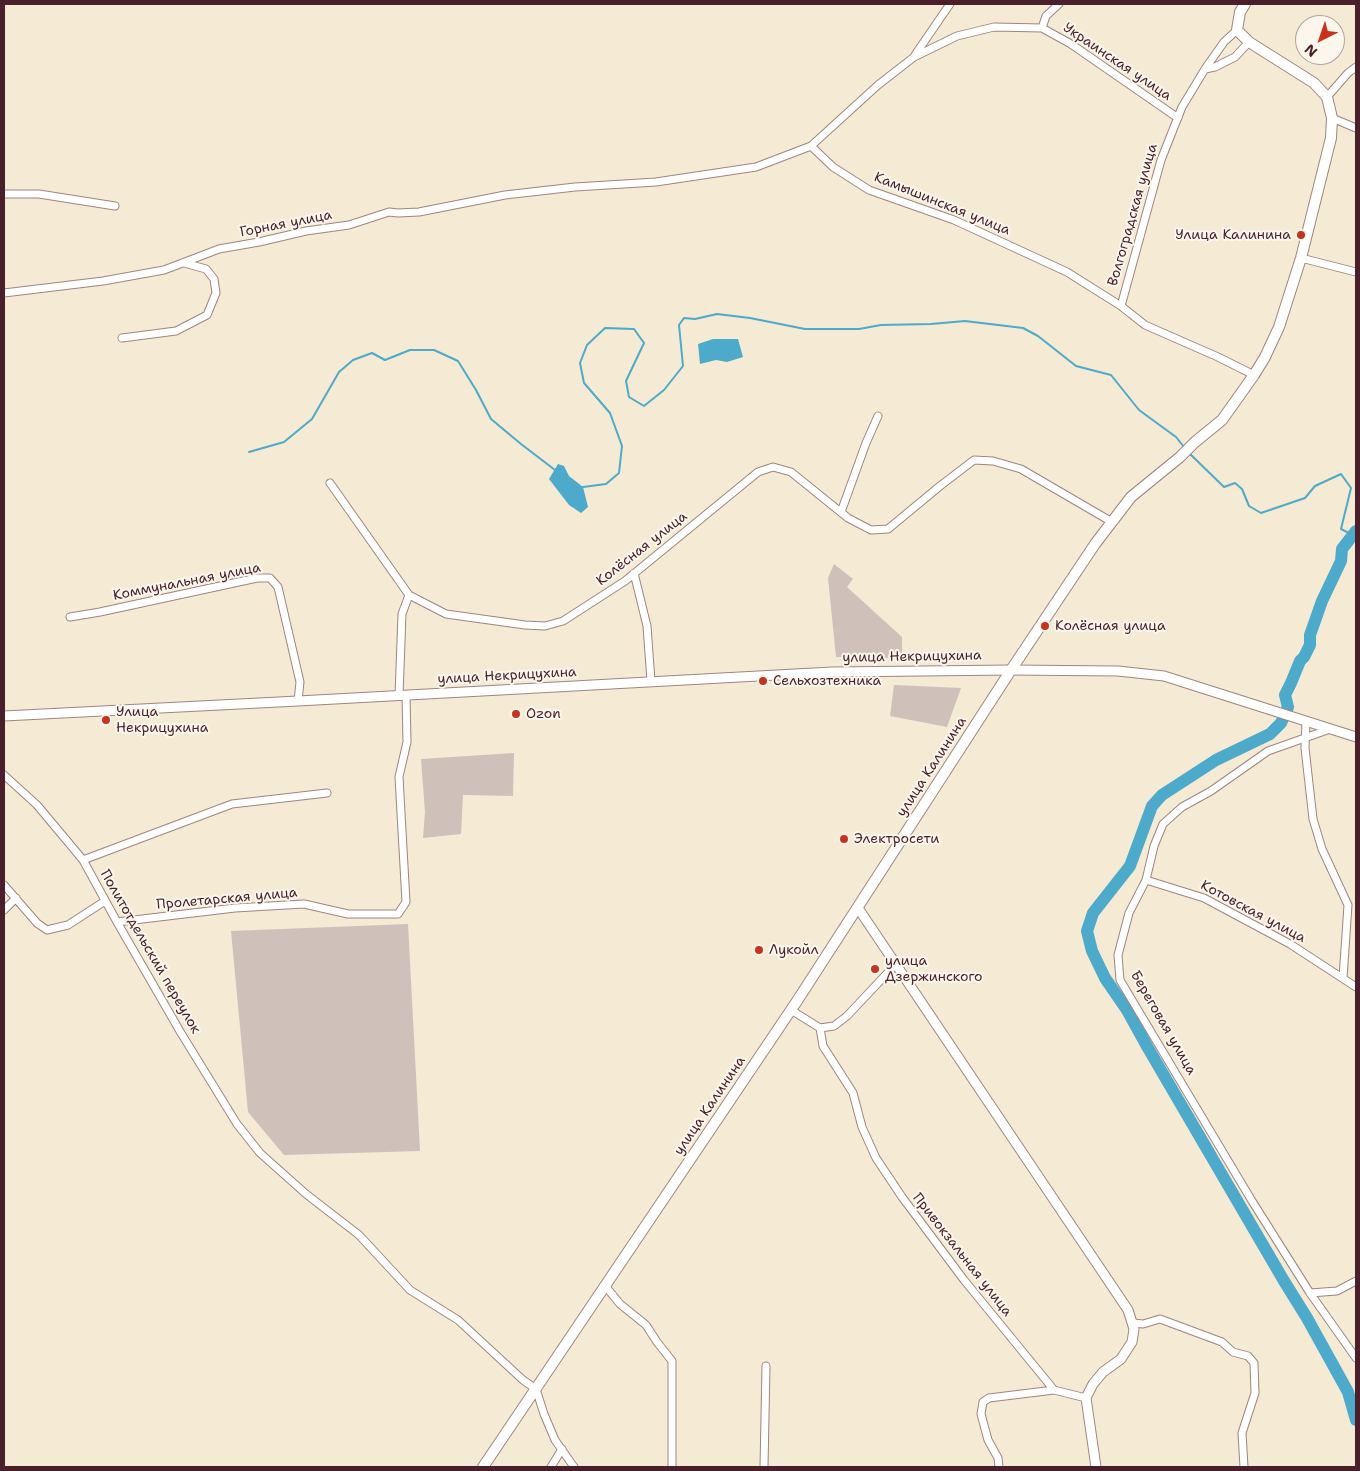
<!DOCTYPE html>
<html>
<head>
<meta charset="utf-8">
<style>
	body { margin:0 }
	#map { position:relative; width:1360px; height:1471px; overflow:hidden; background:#f5ead4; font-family:"Shantell Sans",sans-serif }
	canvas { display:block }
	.frame { position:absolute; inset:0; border:5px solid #4a1f2b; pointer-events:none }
	.north { position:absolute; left:1295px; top:15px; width:50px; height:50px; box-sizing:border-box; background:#fbf7ec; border:1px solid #b4a19f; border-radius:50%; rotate:221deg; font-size:14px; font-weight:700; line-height:20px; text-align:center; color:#4a1f2b }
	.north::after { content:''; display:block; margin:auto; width:18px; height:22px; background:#c8321e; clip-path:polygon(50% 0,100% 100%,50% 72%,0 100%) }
</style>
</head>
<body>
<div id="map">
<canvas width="1360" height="1471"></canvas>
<div class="frame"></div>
<div class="north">N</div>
</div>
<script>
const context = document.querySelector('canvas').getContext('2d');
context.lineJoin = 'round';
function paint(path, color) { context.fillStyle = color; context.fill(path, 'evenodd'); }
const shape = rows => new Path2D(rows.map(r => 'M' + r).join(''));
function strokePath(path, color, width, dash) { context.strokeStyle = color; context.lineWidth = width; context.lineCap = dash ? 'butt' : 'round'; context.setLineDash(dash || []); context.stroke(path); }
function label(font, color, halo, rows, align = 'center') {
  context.font = font + ' "Shantell Sans",sans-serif'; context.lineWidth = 4; context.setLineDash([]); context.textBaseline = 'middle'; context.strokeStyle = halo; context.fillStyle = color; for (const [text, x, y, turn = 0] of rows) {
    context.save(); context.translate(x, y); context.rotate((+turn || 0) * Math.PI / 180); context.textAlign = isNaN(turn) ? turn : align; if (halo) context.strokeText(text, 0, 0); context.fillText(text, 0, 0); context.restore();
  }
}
paint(shape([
	[834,564,853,579,847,587,902,637,902,658,836,657,828,578],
	[894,685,961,688,947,727,890,716],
	[514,753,513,796,463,795,461,834,423,838,425,812,421,759],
	[408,924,420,1151,284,1155,248,1112,231,931]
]), '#cfc0ba');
paint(shape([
	[713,339,738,339,743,357,727,362,716,360,700,364,698,344],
	[558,464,564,466,569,476,583,487,588,507,581,513,569,505,549,479]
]), '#4daacb');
strokePath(shape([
	[249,452,284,442,312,419,339,372,353,360,372,353,385,360,410,350,434,350,458,361,476,390,491,419,521,444,555,470],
	[1189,453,1224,487,1235,483,1242,489,1249,506,1261,513,1305,498,1315,486,1341,474,1351,488,1341,529,1353,535],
	[583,487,606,484,619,473,622,446,610,413,584,383,580,363,587,345,605,328,634,329,644,343,626,381,629,397,644,406,664,390,683,366,679,325,684,318,695,319,717,314,750,318,805,329,859,329,881,325,931,324,965,321,1023,328,1038,336,1076,366,1111,375,1139,410,1176,437,1184,447]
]), '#4daacb', 2);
strokePath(shape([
	[1356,531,1342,549,1341,561,1322,601,1310,635,1310,645,1304,657,1300,661,1291,683,1285,695,1288,707,1281,723,1270,734,1216,760,1162,795,1152,806,1130,866,1093,913,1087,931,1092,951,1105,978,1127,1010,1148,1048,1284,1281,1307,1318,1348,1392,1356,1420]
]), '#4daacb', 12);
const minor = shape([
	[1042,28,1046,16,1059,4],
	[915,55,950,4],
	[1205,69,1215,67,1235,57,1249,42],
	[1327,97,1348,73,1356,67],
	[1332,118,1356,128],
	[811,146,833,167,869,190,954,220,1067,272,1121,306,1145,325,1218,357,1254,375],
	[4,194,39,194,115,206],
	[1301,258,1356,272],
	[4,293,103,281,164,270,219,249,259,242,306,231,349,225,389,212,398,213,419,212,505,195,575,187,656,182,756,167,811,146,878,85,914,57,957,36,994,27,1042,28,1071,44,1178,118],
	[1121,306,1161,160,1182,107,1205,69,1224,42,1237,30],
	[122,338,176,331,207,315,216,293,214,279,206,269,184,263],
	[330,483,409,595,446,614,525,625,545,626,563,621,625,581,758,472,773,467,791,472,848,518,871,530,888,529,940,486,974,460,993,461,1021,469,1112,522],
	[841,512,866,443,878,416],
	[634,573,647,626,651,681],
	[70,617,100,612,257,578,270,578,278,587,300,682,298,701],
	[399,696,402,614,409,595],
	[1306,721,1305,748,1313,819,1322,849,1348,905,1343,978],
	[1330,729,1268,751,1211,791,1182,807,1163,824,1154,846,1146,880,1129,913,1118,955,1120,980,1252,1201,1310,1293,1356,1358],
	[4,775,37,805,83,860,117,922,181,1033,237,1124,260,1153,306,1194,359,1235,410,1290,458,1320,523,1380,536,1389,544,1414,555,1440,574,1467],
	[83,860,232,804,327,793],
	[1146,880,1204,898,1290,944,1356,987],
	[4,885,37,923,47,930,68,925,105,901],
	[4,910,16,898],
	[117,922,235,908,304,904,348,914,398,914,406,902,399,777,407,742,406,695],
	[791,1010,820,1028,834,1026,847,1016,895,965],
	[820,1028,823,1046,853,1093,862,1127,876,1158,902,1197,964,1280,1054,1390],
	[607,1282,607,1288,620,1304,646,1325,657,1342,672,1361,672,1467],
	[1310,1293,1337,1291,1356,1281],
	[1133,1323,1143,1324,1160,1319,1222,1342,1233,1352,1248,1356,1254,1363,1255,1393,1242,1433,1244,1467],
	[551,1467,562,1449],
	[764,1467,766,1366],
	[999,1467,998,1458,988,1440,981,1414,983,1402,989,1398,1054,1390,1086,1398]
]);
const tertiary = shape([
	[4,716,298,701,832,672,1011,670,1118,671,1164,676,1356,737],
	[858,908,1128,1310,1134,1329,1132,1342,1121,1359,1103,1372,1093,1384,1086,1398,1096,1467]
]);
const primary = shape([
	[483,1467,797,1001,1011,670,1095,544,1131,497,1180,457,1195,442,1222,420,1254,375,1265,357,1279,327,1301,258,1331,138,1332,118,1327,97,1314,83,1249,42,1237,30,1240,12,1245,4]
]);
strokePath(minor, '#a08480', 9);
strokePath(tertiary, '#a08480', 11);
strokePath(primary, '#a08480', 12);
strokePath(minor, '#fff', 7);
strokePath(tertiary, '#fff', 9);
strokePath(primary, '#fff', 10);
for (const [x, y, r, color] of [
	[1301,235,5,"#c8321e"],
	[1045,626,5,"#c8321e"],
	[763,681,5,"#c8321e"],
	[516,714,5,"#c8321e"],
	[106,720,5,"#c8321e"],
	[844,839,5,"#c8321e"],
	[759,950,5,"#c8321e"],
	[875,969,5,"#c8321e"]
]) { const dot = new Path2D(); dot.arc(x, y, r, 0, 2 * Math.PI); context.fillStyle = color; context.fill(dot); strokePath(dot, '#fbf7ec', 2); }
label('14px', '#4a1f2b', '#fbf7ec', [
	["Украинская улица",1117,62,34],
	["Камышинская улица",942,204,22],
	["Волгоградская улица",1133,215,-74],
	["Горная улица",286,224,-11],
	["Колёсная улица",642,549,-38],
	["Коммунальная улица",187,582,-11],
	["улица Некрицухина",912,657,-1],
	["улица Некрицухина",507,676,-3],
	["улица Калинина",932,767,-57],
	["Пролетарская улица",227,899,-5],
	["Котовская улица",1253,912,28],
	["Политотдельский переулок",150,952,60],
	["Береговая улица",1163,1023,60],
	["улица Калинина",710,1106,-56],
	["Привокзальная улица",962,1255,52]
]);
label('14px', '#4a1f2b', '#fbf7ec', [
	["Улица Калинина",1291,235,"right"],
	["Колёсная улица",1055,626],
	["Сельхозтехника",773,681],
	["Улица",116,712],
	["Некрицухина",116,728],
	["Ozon",526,714],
	["Электросети",854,839],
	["Лукойл",769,950],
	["улица",885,961],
	["Дзержинского",885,977]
], 'left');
</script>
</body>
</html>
